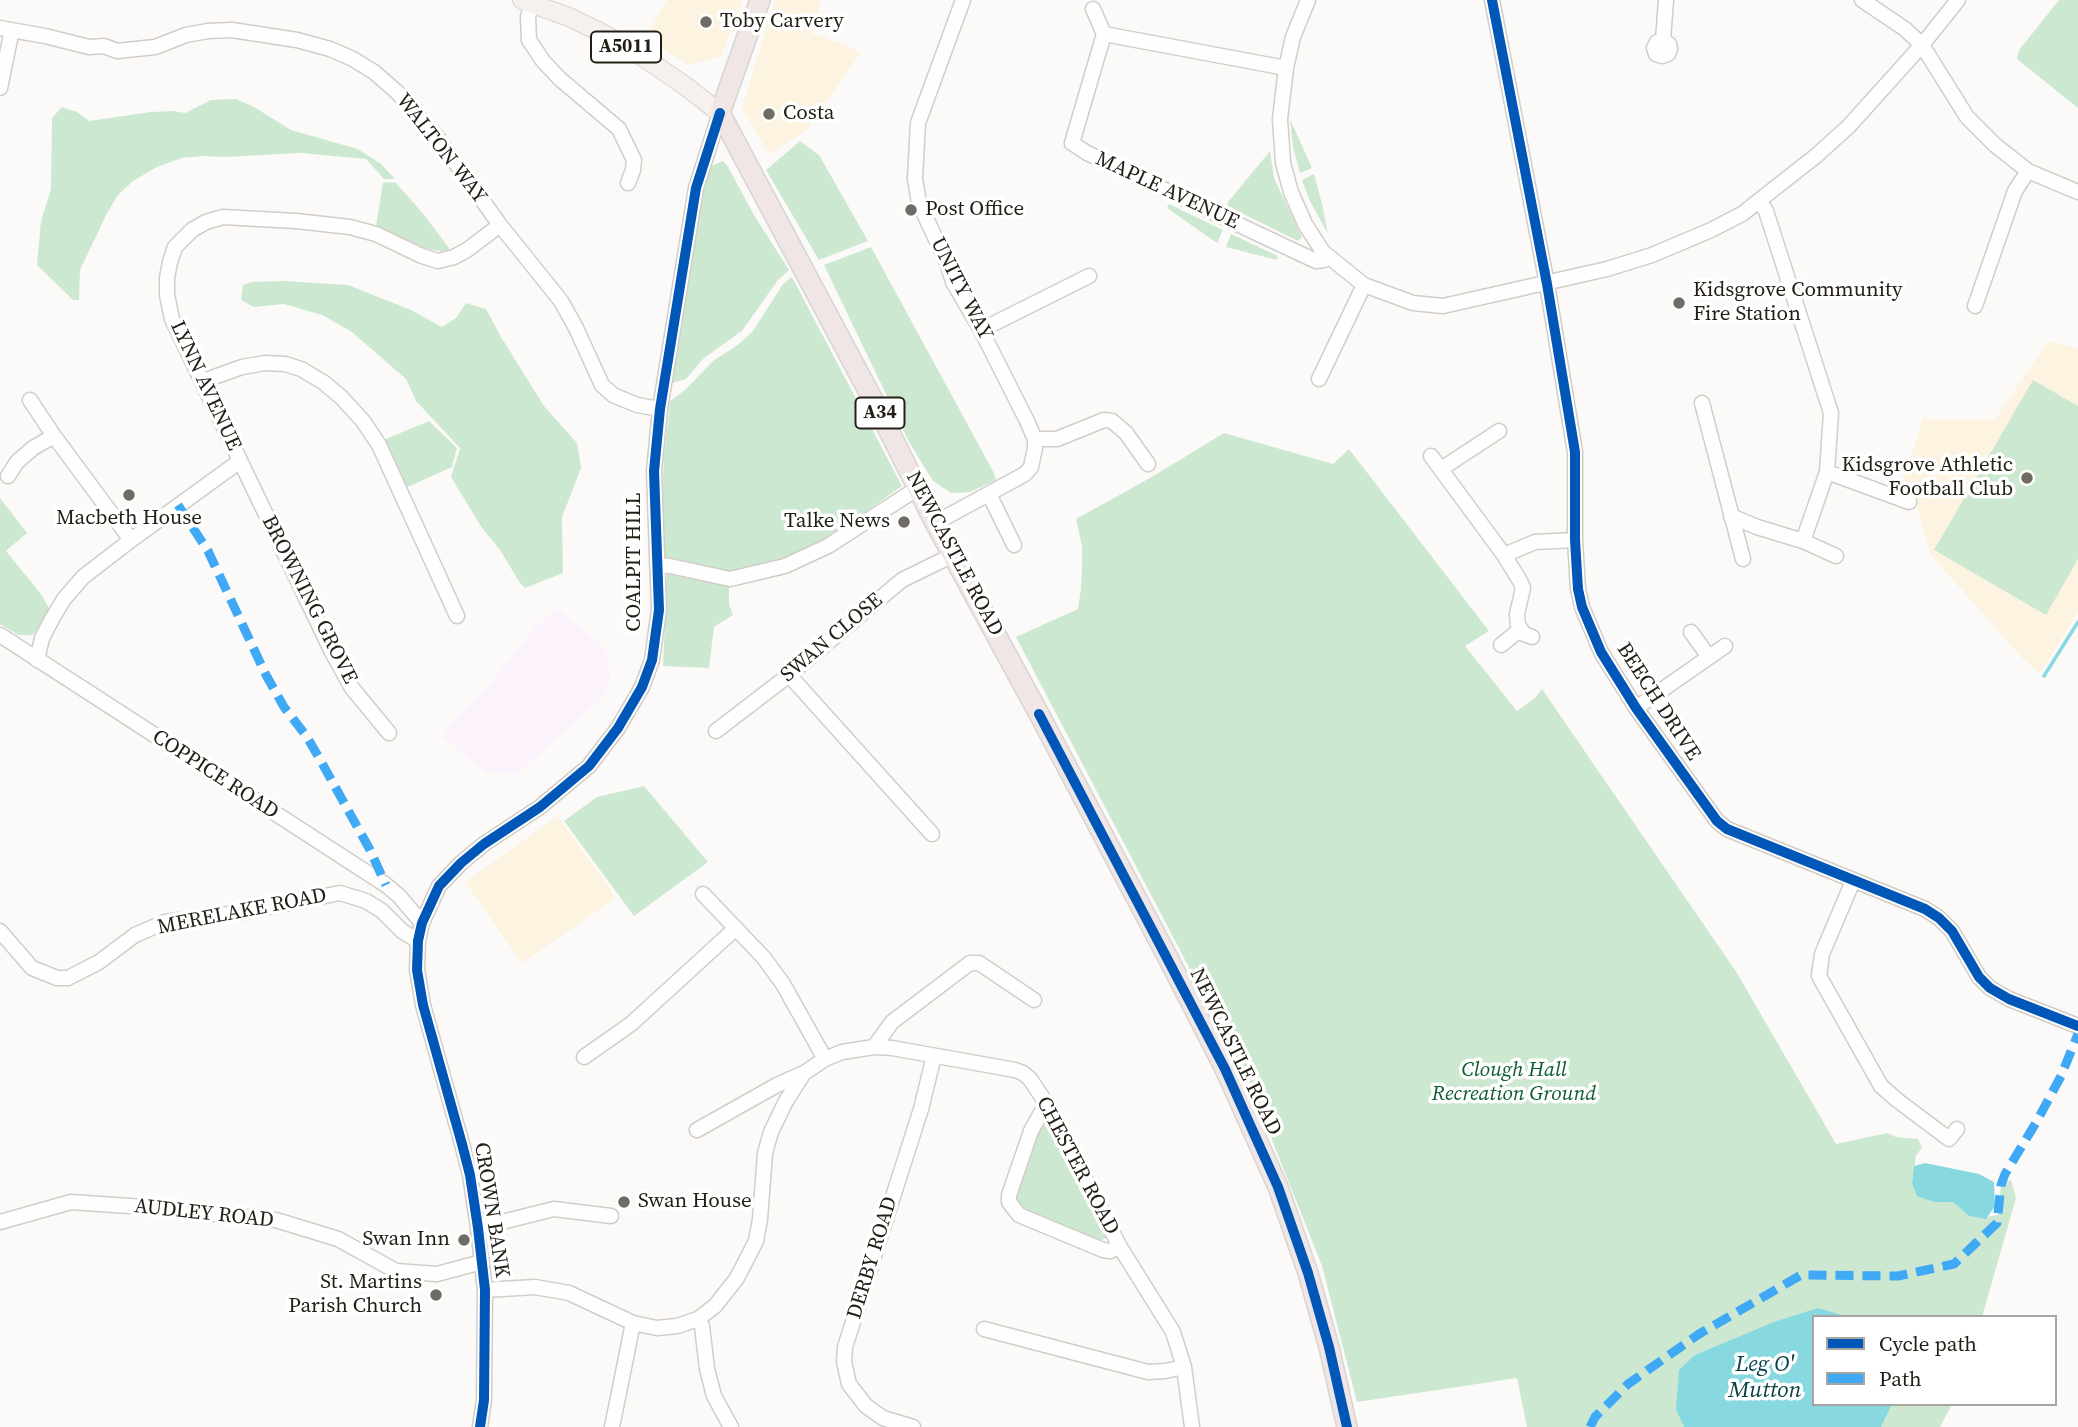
<!DOCTYPE html>
<html>
<head>
<meta charset="utf-8">
<style>
	body { margin:0 }
	#map { position:relative; width:2078px; height:1427px; overflow:hidden; background:#fcfaf8; font-family:"Source Serif 4",serif }
	canvas { display:block }
	.legend { position:absolute; left:1812px; top:1315px; width:245px; height:91px; box-sizing:border-box; background:#fff; border:2px solid #a7a5a2; margin:0; padding:9px 12px; list-style:none; font-size:21px; color:#231f16 }
	.legend li { display:flex; align-items:center; gap:14px; height:35px }
	.legend b { width:35px; border:2px solid #a7a5a2 }
</style>
</head>
<body>
<div id="map">
<canvas width="2078" height="1427"></canvas>
<ul class="legend">
<li><b style="height:9px;background:#0057b8"></b>Cycle path</li>
<li><b style="height:9px;background:#3fa9f5"></b>Path</li>
</ul>
</div>
<script>
const context = document.querySelector('canvas').getContext('2d');
context.lineJoin = 'round';
function paint(path, color) { context.fillStyle = color; context.fill(path, 'evenodd'); }
const shape = rows => new Path2D(rows.map(r => 'M' + r).join(''));
function strokePath(path, color, width, dash) { context.strokeStyle = color; context.lineWidth = width; context.lineCap = dash ? 'butt' : 'round'; context.setLineDash(dash || []); context.stroke(path); }
function label(font, color, halo, rows, align = 'center') {
  context.font = font + ' "Source Serif 4",serif'; context.lineWidth = 7; context.setLineDash([]); context.textBaseline = 'middle'; context.strokeStyle = halo; context.fillStyle = color; for (const [text, x, y, turn = 0] of rows) {
    context.save(); context.translate(x, y); context.rotate((+turn || 0) * Math.PI / 180); context.textAlign = isNaN(turn) ? turn : align; if (halo) context.strokeText(text, 0, 0); context.fillText(text, 0, 0); context.restore();
  }
}
paint(shape([
	[667,0,743,0,721,56,688,65,646,37],
	[775,0,821,0,812,33,861,52,807,130,769,154,742,108],
	[2048,341,2078,349,2078,612,2040,674,2023,659,1930,554,1914,496,1900,491,1923,419,1995,419],
	[558,816,616,898,522,963,465,882]
]), '#fdf3e1');
paint(shape([
	[556,608,595,639,608,653,610,679,604,696,517,774,486,773,442,737,448,727,491,683,533,630]
]), '#fcf2fb');
paint(shape([
	[2059,0,2078,0,2078,108,2017,59,2019,50],
	[236,99,254,107,291,130,358,149,381,164,395,179,384,179,366,159,301,153,225,157,204,156,182,158,157,167,133,181,118,195,107,213,80,270,79,300,73,300,37,265,41,221,51,189,52,118,62,107,77,112,89,121,151,112,173,111,185,113,211,100],
	[1290,119,1312,168,1300,173,1293,147],
	[800,141,819,155,868,241,819,260,766,170],
	[1270,151,1274,178,1302,237,1298,241,1227,206,1228,202],
	[723,161,728,167,754,215,789,270,778,280,742,331,704,358,686,379,669,384,702,196,711,166],
	[1314,174,1322,204,1328,234,1309,199,1302,180],
	[388,182,396,183,425,216,449,248,446,252,428,249,376,226,383,183],
	[1169,204,1223,230,1217,243,1167,208],
	[1231,234,1278,256,1277,260,1226,247],
	[871,247,994,473,996,480,970,492,951,493,933,481,909,442,824,265],
	[792,277,902,486,838,531,799,553,762,566,730,572,665,557,662,507,664,455,670,401,685,390,713,361,739,344,753,331,783,284],
	[285,281,348,285,411,310,442,327,456,318,466,303,486,309,501,337,544,406,577,443,581,468,562,517,563,573,525,588,520,583,500,550,482,528,451,477,460,448,416,401,406,379,352,332,322,315,284,304,254,307,241,300,243,285,252,282],
	[2033,380,2078,406,2078,559,2046,615,1934,550],
	[429,421,457,448,452,467,403,489,379,442],
	[1224,433,1333,464,1349,449,1489,631,1465,646,1517,711,1536,697,1542,689,1737,973,1836,1144,1887,1133,1896,1137,1918,1139,1922,1148,1916,1155,1912,1183,1934,1202,1953,1202,1969,1216,1981,1218,1998,1215,2001,1185,2011,1180,2016,1198,1982,1317,1814,1317,1814,1404,1952,1404,1940,1427,1527,1427,1517,1378,1357,1402,1322,1266,1249,1082,1016,637,1078,609,1081,589,1082,567,1082,546,1076,519,1150,478],
	[0,498,27,533,6,551,41,594,49,608,39,628,32,635,18,635,0,624],
	[667,571,729,585,729,604,733,615,714,627,709,668,663,666],
	[644,786,708,862,634,916,564,821,597,797],
	[1048,1123,1108,1237,1098,1242,1033,1215,1014,1199,1035,1130]
]), '#cde8d1');
paint(shape([
	[1925,1163,1979,1174,1994,1182,1995,1206,1986,1219,1969,1216,1953,1202,1934,1202,1917,1196,1912,1183,1914,1166],
	[1818,1308,1848,1317,1814,1317,1814,1404,1892,1404,1881,1427,1684,1427,1676,1409,1679,1370,1695,1355,1774,1322]
]), '#88d8e0');
strokePath(shape([
	[2044,676,2078,622]
]), '#88d8e0', 3.5);
const minor = shape([
	[1308,0,1293,37,1286,68,1280,119,1283,163,1291,192,1305,224,1323,252,1364,285,1413,303,1443,306,1607,269,1652,255,1711,230,1742,214,1817,155,1849,126,1922,45,1958,0],
	[1492,0,1547,284,1575,452,1575,540,1578,589,1582,607,1601,652,1636,708,1717,821,1727,829,1925,909,1939,918,1952,931,1979,977,1990,988,2009,999,2078,1026],
	[1862,0,1905,29,1922,45,1967,117,1995,145,2028,171,2078,192],
	[532,3,528,17,529,40,543,61,560,79,619,129,634,160,633,170,628,183],
	[1093,9,1104,34],
	[0,28,45,36,89,47,104,46,117,51,155,47,186,35,208,31,232,30,297,40,330,49,353,59,374,72,398,93,437,137,500,225,561,301,576,328,602,385,613,395,637,405,660,409],
	[1663,40,1657,42,1654,48,1656,54,1662,56,1668,54,1670,49,1669,44,1663,40,1666,0],
	[1286,68,1104,34,1072,143,1087,153,1286,247,1316,261,1324,260,1328,257],
	[0,88,12,30],
	[1760,202,1766,211,1831,413,1827,472,1803,541],
	[1975,306,2015,191,2028,171],
	[981,330,1089,276],
	[1319,379,1364,285],
	[203,381,242,367,265,363,285,364,301,369,323,382,341,397,363,421,379,445,457,616],
	[30,400,54,436,131,540],
	[1702,403,1743,559],
	[1035,439,1057,439,1104,420,1112,421,1126,433,1148,464],
	[1431,456,1504,555,1520,581,1523,588,1517,614,1518,625,1524,634,1532,637],
	[1441,469,1499,431],
	[1827,472,1909,502],
	[8,476,17,462,33,448,54,436],
	[989,494,1014,545],
	[1731,516,1757,527,1803,541,1836,556],
	[935,523,1025,474,1031,467,1035,448,1035,439,1026,419,981,330,953,282,947,263,919,203,915,179,918,123,963,0],
	[1504,555,1535,542,1575,540],
	[657,565,670,566,730,579,785,566,828,546,918,488],
	[1691,632,1709,657],
	[0,635,386,885,399,896,422,923],
	[1501,645,1521,629],
	[37,660,42,638,52,619,64,599,83,577,131,540,240,461],
	[789,675,932,834],
	[1636,708,1725,646],
	[716,731,789,675,902,580,953,555],
	[389,733,352,688,332,652,172,319,167,295,167,278,170,262,175,247,192,230,206,222,223,217,296,221,350,227,376,234,422,256,438,261,454,257,467,250,500,225],
	[1853,881,1822,954,1819,976,1881,1086,1897,1100,1949,1139,1957,1129],
	[703,894,764,958,783,984,825,1059],
	[0,931,32,968,57,978,68,978,99,962,135,935,165,922,207,916,240,913,340,893,366,901,382,911,402,931,418,941],
	[874,1047,892,1022,970,963,979,963,1034,1000],
	[584,1057,631,1024,736,928],
	[1048,1106,1041,1113,1031,1131,1009,1195,1009,1202,1019,1215,1103,1250,1110,1251,1120,1247],
	[697,1130,777,1085,804,1073],
	[0,1222,71,1202,143,1207,276,1220,338,1239,396,1271,437,1274,482,1262],
	[478,1228,554,1209,611,1216],
	[485,1290,535,1287,569,1293,633,1323,657,1328,677,1326,698,1319,715,1306,737,1278,756,1241,760,1219,765,1153,771,1132,786,1101,804,1073,825,1059,842,1052,874,1047,892,1048,1015,1070,1023,1073,1030,1079,1048,1106,1120,1247,1173,1332,1184,1367,1192,1427],
	[698,1319,702,1326,707,1369,714,1396,731,1427],
	[984,1329,1148,1372,1165,1371,1184,1367],
	[480,1427,484,1400,485,1290,478,1228,470,1175,462,1144,423,1005,417,970,418,941,422,923,439,886,461,863,484,844,540,807,589,766,618,728,642,687,652,660,659,610,654,471,660,409,696,188,720,113],
	[612,1427,633,1323],
	[913,1427,883,1418,866,1406,849,1384,844,1362,845,1347,921,1109,934,1056]
]);
const major = shape([
	[522,0,569,17,600,32,640,55,684,85,720,113]
]);
const highway = shape([
	[760,0,720,113,881,415,935,523,1039,714,1167,956,1225,1069,1278,1187,1308,1273,1329,1347,1347,1427]
]);
strokePath(minor, '#d1cdc8', 17);
strokePath(major, '#d7d5d3', 20);
strokePath(highway, '#d7d5d3', 22);
strokePath(minor, '#fffefe', 14);
strokePath(major, '#f6f0ef', 18);
strokePath(highway, '#f0e6e5', 19);
strokePath(shape([
	[178,505,208,551,266,675,284,707,307,737,322,763,369,848,386,885],
	[1590,1427,1595,1417,1628,1384,1699,1334,1801,1275,1898,1276,1954,1264,1997,1223,2001,1185,2005,1174,2037,1121,2061,1076,2078,1034]
]), '#3fa9f5', 9, [18, 9]);
strokePath(shape([
	[1492,0,1547,284,1575,452,1575,540,1578,589,1582,607,1601,652,1636,708,1717,821,1727,829,1925,909,1939,918,1952,931,1979,977,1990,988,2009,999,2078,1026],
	[1039,714,1225,1069,1278,1187,1308,1273,1329,1347,1347,1427],
	[480,1427,484,1400,485,1290,478,1228,470,1175,462,1144,423,1005,417,970,418,941,422,923,439,886,461,863,484,844,540,807,589,766,618,728,642,687,652,660,659,610,654,471,660,409,696,188,720,113]
]), '#0057b8', 10);
for (const [x, y, r, color] of [
	[706,22,7,"#6f6c65"],
	[769,114,7,"#6f6c65"],
	[911,210,7,"#6f6c65"],
	[1679,303,7,"#6f6c65"],
	[2027,478,7,"#6f6c65"],
	[129,495,7,"#6f6c65"],
	[904,522,7,"#6f6c65"],
	[624,1202,7,"#6f6c65"],
	[464,1240,7,"#6f6c65"],
	[436,1295,7,"#6f6c65"]
]) { const dot = new Path2D(); dot.arc(x, y, r, 0, 2 * Math.PI); context.fillStyle = color; context.fill(dot); strokePath(dot, '#fff', 2.5); }
for (const [x, y, w] of [
	[626,47,70],
	[880,413,49]
]) { const box = new Path2D(); box.roundRect(x - w / 2, y - 15.5, w, 31, 5); context.fillStyle = '#fff'; context.fill(box); strokePath(box, '#231f16', 2); }
label('bold 19px', '#231f16', null, [
	["A5011",626,47],
	["A34",880,413]
]);
label('21px', '#231f16', '#fff', [
	["Toby Carvery",720,22],
	["Costa",783,114],
	["Post Office",925,210],
	["Kidsgrove Community",1693,291],
	["Fire Station",1693,315],
	["Kidsgrove Athletic",2013,466,"right"],
	["Football Club",2013,490,"right"],
	["Macbeth House",129,519,"center"],
	["Talke News",890,522,"right"],
	["Swan House",638,1202],
	["Swan Inn",450,1240,"right"],
	["St. Martins",422,1283,"right"],
	["Parish Church",422,1307,"right"]
], 'left');
label('21px', '#231f16', '#fff', [
	["WALTON WAY",441,149,52],
	["MAPLE AVENUE",1167,191,25],
	["UNITY WAY",961,289,63],
	["LYNN AVENUE",205,386,65],
	["NEWCASTLE ROAD",954,554,62],
	["COALPIT HILL",635,562,-90],
	["BROWNING GROVE",309,600,63],
	["SWAN CLOSE",832,638,-40],
	["BEECH DRIVE",1658,702,57],
	["COPPICE ROAD",215,775,33],
	["MERELAKE ROAD",242,912,-11],
	["NEWCASTLE ROAD",1235,1052,64],
	["CHESTER ROAD",1077,1166,62],
	["CROWN BANK",491,1210,81],
	["AUDLEY ROAD",204,1214,6],
	["DERBY ROAD",873,1258,-73]
]);
label('italic 21px', '#0b5c2c', '#fff', [
	["Clough Hall",1514,1071],
	["Recreation Ground",1514,1095]
]);
label('italic 23px', '#094045', '#fff', [
	["Leg O'",1765,1365],
	["Mutton",1765,1391]
]);
</script>
</body>
</html>
